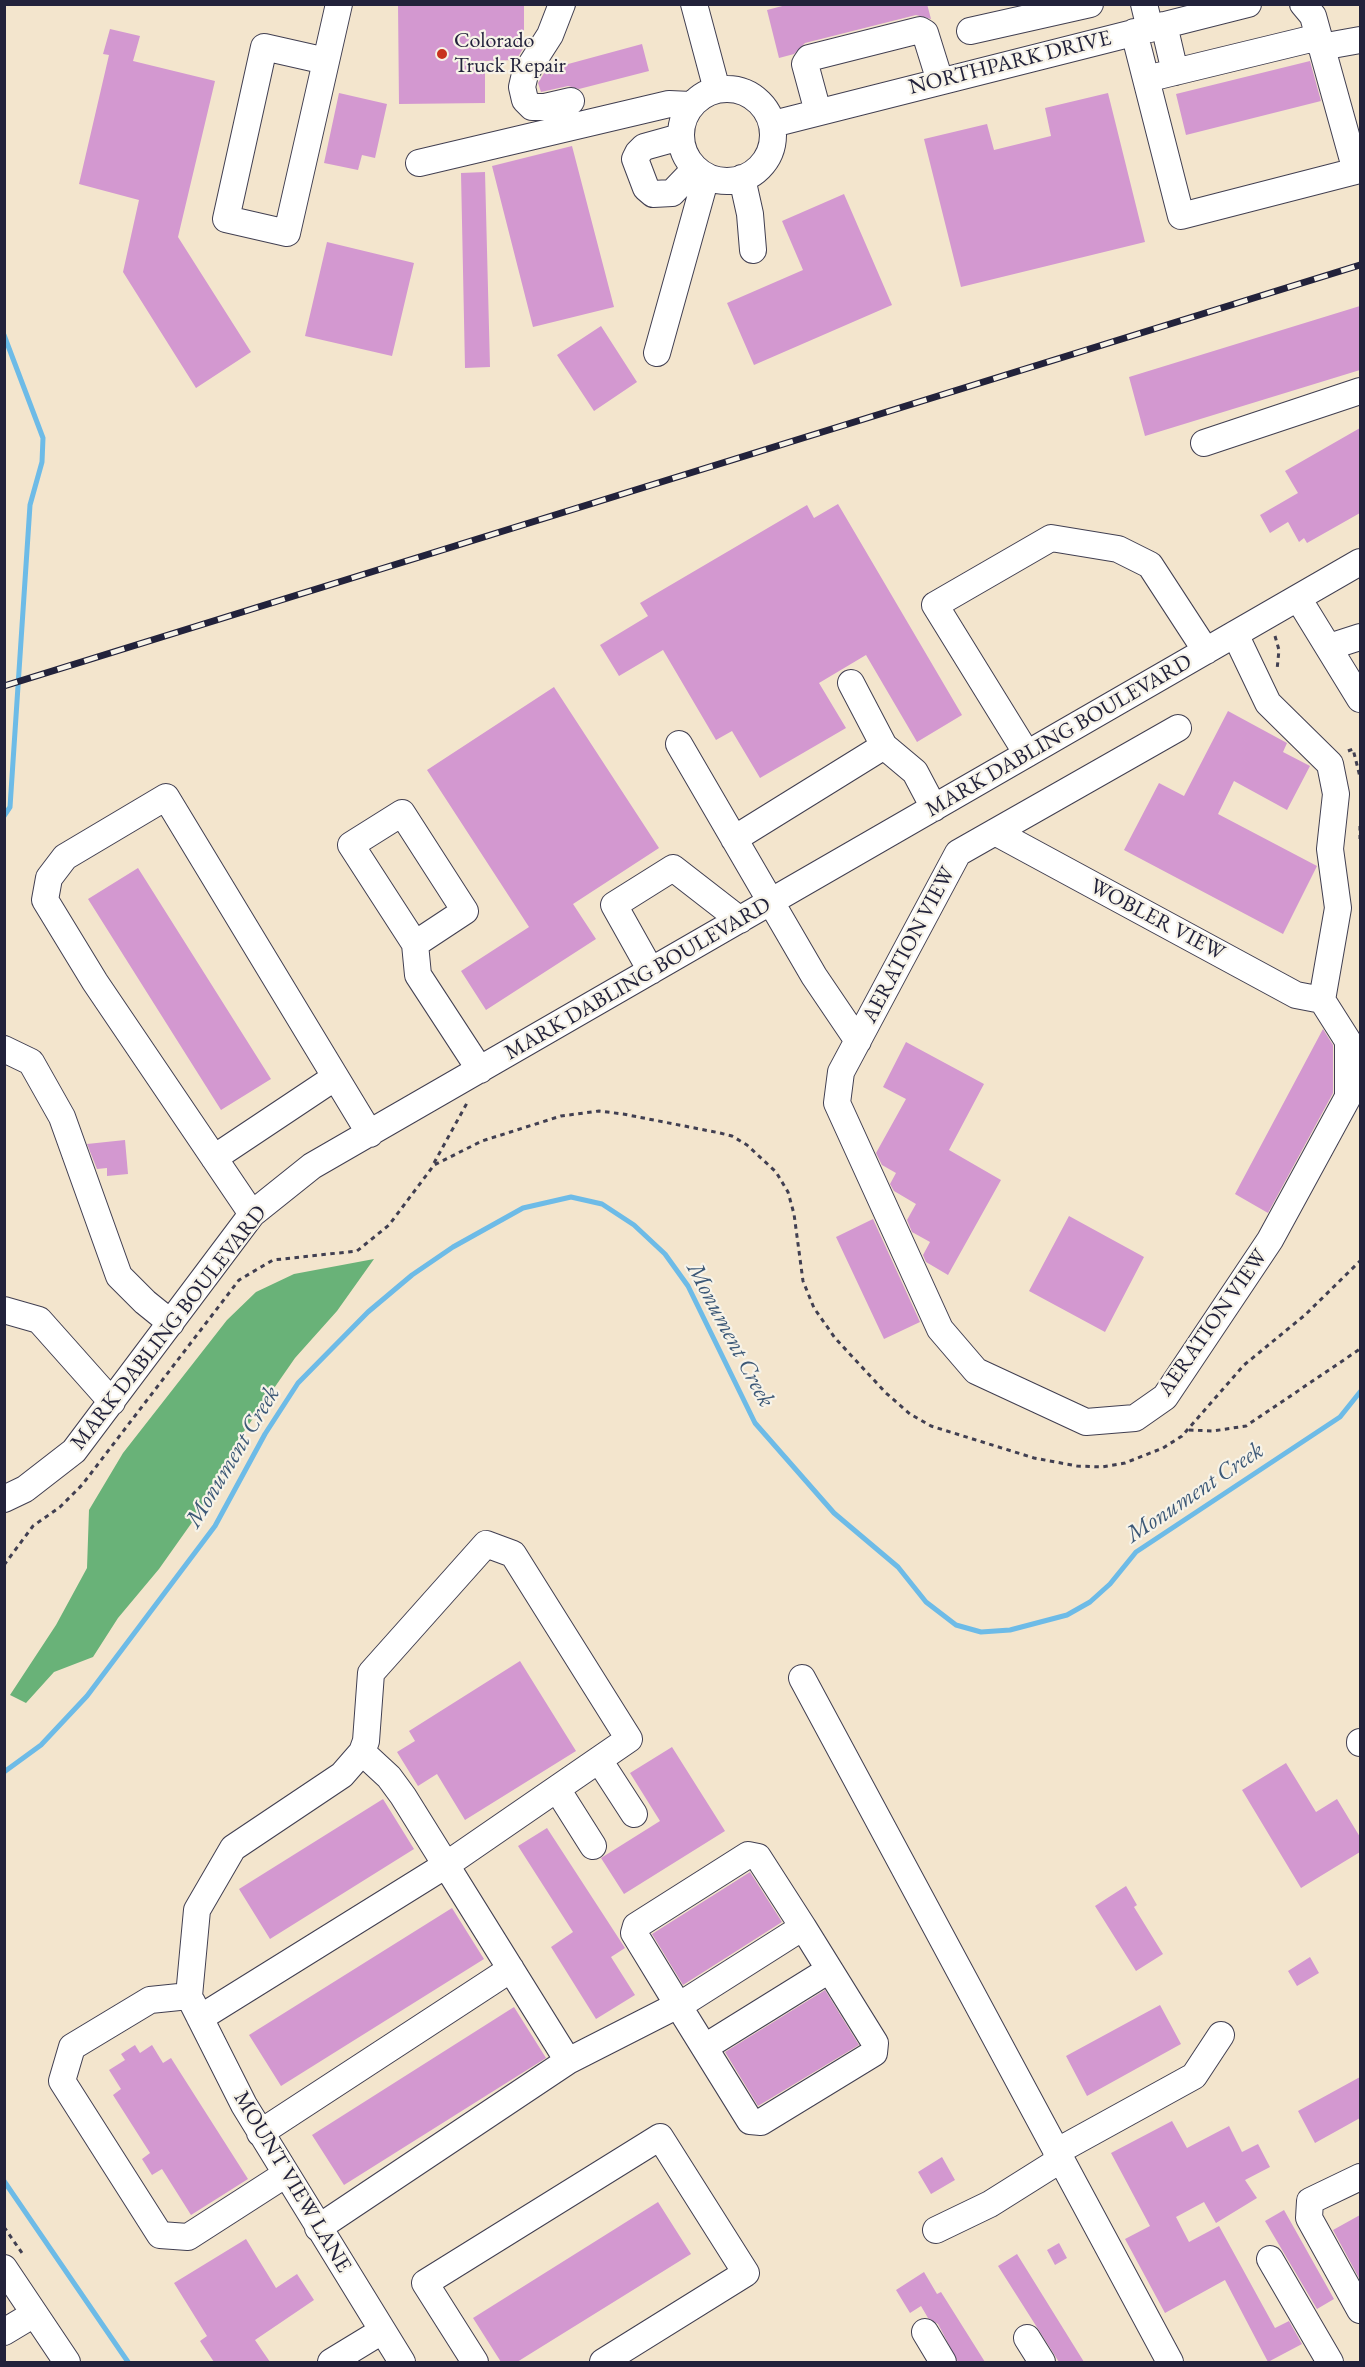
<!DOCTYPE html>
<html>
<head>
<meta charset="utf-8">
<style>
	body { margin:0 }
	#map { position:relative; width:1365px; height:2367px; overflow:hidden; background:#f3e5cd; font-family:"EB Garamond",serif }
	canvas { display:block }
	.frame { position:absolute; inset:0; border:6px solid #22223b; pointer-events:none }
</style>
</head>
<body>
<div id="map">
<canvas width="1365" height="2367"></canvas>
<div class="frame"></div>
</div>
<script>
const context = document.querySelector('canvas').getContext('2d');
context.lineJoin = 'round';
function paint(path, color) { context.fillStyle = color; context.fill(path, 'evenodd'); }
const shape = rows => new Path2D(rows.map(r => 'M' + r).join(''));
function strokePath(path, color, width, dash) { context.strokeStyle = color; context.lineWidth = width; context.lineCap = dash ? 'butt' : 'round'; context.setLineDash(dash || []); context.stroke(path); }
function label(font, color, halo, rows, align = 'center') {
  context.font = font + ' "EB Garamond",serif'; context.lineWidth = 4.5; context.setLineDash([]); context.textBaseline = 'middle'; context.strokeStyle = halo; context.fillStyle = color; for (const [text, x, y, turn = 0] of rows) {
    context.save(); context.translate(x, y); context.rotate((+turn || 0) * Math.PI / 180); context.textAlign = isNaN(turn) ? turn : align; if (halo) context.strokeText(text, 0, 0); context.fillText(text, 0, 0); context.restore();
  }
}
paint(shape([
	[374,1259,337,1311,295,1358,238,1440,205,1504,159,1569,118,1618,93,1657,54,1672,26,1703,10,1695,56,1625,87,1568,89,1510,123,1453,227,1320,256,1292,294,1274]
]), '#69b278');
strokePath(shape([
	[4,335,43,438,42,462,30,505,10,807,4,816],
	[4,1772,41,1745,87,1696,215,1526,265,1434,298,1383,368,1312,412,1275,453,1247,523,1208,571,1197,602,1204,634,1225,665,1254,688,1286,755,1423,834,1513,898,1567,926,1602,956,1625,981,1632,1010,1630,1067,1615,1090,1602,1110,1584,1136,1552,1340,1417,1360,1392],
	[4,2181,128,2362]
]), '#6dbbe7', 5);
paint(shape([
	[398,4,524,4,524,47,516,60,485,61,485,103,399,104],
	[790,4,927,4,931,19,916,15,805,43,794,54,779,58,767,10],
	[110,29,140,36,133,61,215,81,178,237,251,352,196,388,123,272,139,200,79,184,109,55,103,54],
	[642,44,649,71,579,89,568,86,541,92,538,83,546,70],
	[1310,61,1321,101,1186,135,1176,94],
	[339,93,387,104,375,158,362,155,358,170,324,163],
	[1108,93,1145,242,961,287,924,139,987,124,994,150,1051,136,1045,108],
	[572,146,614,307,533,327,492,166],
	[485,172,490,367,465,368,461,173],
	[844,194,892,305,754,365,727,303,803,270,782,221],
	[327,242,414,263,392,356,305,336],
	[1360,306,1360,370,1145,436,1129,377],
	[601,326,637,382,594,411,557,355],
	[1360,428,1360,513,1307,543,1304,538,1299,542,1288,522,1270,533,1260,515,1298,493,1285,471],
	[838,504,962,715,917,742,866,655,819,683,846,728,760,778,732,731,716,740,663,650,619,676,600,645,648,616,640,603,807,505,814,518],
	[554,687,659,848,573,904,596,939,486,1010,461,971,529,927,427,770],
	[1228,711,1287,743,1283,752,1310,766,1287,810,1234,781,1218,814,1317,866,1283,934,1124,850,1159,783,1184,796],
	[138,868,271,1079,221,1110,88,899],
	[1323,1029,1333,1045,1333,1093,1268,1213,1235,1194],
	[906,1042,984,1084,949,1150,1001,1180,948,1275,926,1262,923,1255,930,1242,912,1232,907,1220,916,1204,894,1191,890,1184,896,1173,882,1165,876,1153,906,1099,883,1087],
	[125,1140,128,1174,107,1176,107,1168,97,1169,87,1144],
	[1069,1216,1144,1257,1105,1332,1029,1291],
	[873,1219,920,1322,884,1339,836,1237],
	[520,1661,576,1751,465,1820,437,1774,418,1786,397,1752,415,1741,409,1731],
	[672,1747,725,1831,624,1894,601,1858,660,1821,630,1773],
	[1286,1763,1316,1812,1337,1799,1360,1837,1360,1852,1301,1888,1242,1790],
	[383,1799,414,1849,270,1939,239,1889],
	[547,1828,625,1948,611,1957,635,1995,596,2019,551,1947,573,1932,518,1846],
	[750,1872,782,1922,683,1985,652,1934],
	[1126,1886,1137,1905,1134,1907,1163,1954,1136,1971,1095,1906],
	[452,1908,484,1959,281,2086,249,2035],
	[1310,1957,1319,1973,1297,1986,1288,1971],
	[825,1990,859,2045,758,2106,725,2052],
	[1160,2005,1181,2044,1087,2096,1066,2056],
	[514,2007,546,2058,344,2185,312,2135],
	[135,2045,140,2053,152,2045,163,2063,171,2058,248,2179,191,2215,162,2169,152,2175,142,2159,150,2153,113,2095,121,2089,109,2070,125,2060,121,2054],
	[1360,2077,1360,2118,1315,2143,1298,2111],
	[1172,2121,1187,2148,1229,2126,1242,2152,1258,2144,1270,2167,1245,2180,1257,2198,1216,2223,1204,2202,1176,2217,1189,2242,1219,2226,1275,2328,1289,2321,1302,2344,1268,2362,1225,2280,1165,2313,1125,2239,1150,2226,1111,2153],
	[942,2157,955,2180,931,2194,918,2172],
	[658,2202,691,2254,517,2362,501,2362,473,2318],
	[1284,2210,1334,2299,1317,2309,1265,2221],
	[1360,2215,1360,2280,1333,2230],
	[246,2239,276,2288,297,2274,314,2300,255,2340,270,2362,214,2362,200,2341,207,2336,174,2283],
	[1059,2243,1067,2258,1055,2265,1047,2250],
	[1017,2254,1084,2362,1059,2362,998,2266],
	[924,2272,937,2294,941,2292,985,2362,958,2362,938,2324,928,2318,921,2306,910,2313,896,2290]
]), '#d398d0');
const minor = shape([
	[562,4,550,35,525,74,522,87,525,100,532,107,545,107,571,101],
	[694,4,717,90],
	[1144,4,1150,29],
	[1164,25,1175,72],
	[970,31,1090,4],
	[1134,32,1181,216,1356,171,1313,16,1303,4],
	[1321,47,1360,40],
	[326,61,264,47,226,219,287,233,339,4],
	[1146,79,1319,37],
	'681 135a46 46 0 1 1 92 0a46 46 0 1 1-92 0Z',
	[818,112,805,64,809,58,920,30,925,33,940,81],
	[773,124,1248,4],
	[680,137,644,147,638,153,635,159,646,188,653,194,672,193,695,169],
	[419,163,669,104,691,105],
	[742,178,750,214,753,250],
	[657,353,706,177],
	[1204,443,1360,391],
	[1298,598,1360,699],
	[1329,647,1360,637],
	[1178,728,958,853,841,1072,837,1103,940,1329,976,1371,1086,1422,1135,1418,1165,1397,1270,1240,1348,1097,1348,1041,1322,1000,1338,908,1330,849,1336,794,1330,764,1268,703,1235,634],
	[679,744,814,976,858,1041],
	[884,746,915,772,934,808],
	[1027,754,935,605,1051,538,1118,549,1150,565,1206,651],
	[995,832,1296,995,1322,1000],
	[734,839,884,746,851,683],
	[415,944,465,911,402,813,351,845,415,944,418,975,480,1070],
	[651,971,614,905,673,868,740,920],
	[4,1049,31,1062,62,1117,119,1276,145,1302,171,1323],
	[214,1158,334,1078],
	[252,1214,95,982,45,900,49,878,65,857,166,797,370,1134],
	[4,1310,39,1320,112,1402],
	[4,1499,25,1489,74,1451,252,1214,312,1166,1360,562],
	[802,1678,1170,2362],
	[1360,1742,1360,1743],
	[599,1760,634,1814],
	[557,1789,593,1846],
	[189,1996,197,1910,233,1848,342,1775,362,1752,366,1741,371,1673,486,1544,513,1554,629,1739,446,1865,568,2061,318,2228],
	[189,1996,150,2000,72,2047,62,2081,160,2235,188,2237,286,2174],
	[192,2002,244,2105,402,2362],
	[200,2018,446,1865,403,1796,389,1777,362,1752],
	[705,2047,829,1970],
	[568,2061,678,2005,688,2000,803,1927,875,2043,874,2053,761,2122,750,2121,678,2005,634,1933,636,1926,748,1855,758,1857,803,1927],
	[260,2133,511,1969],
	[1056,2152,1194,2076,1221,2035],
	[1360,2177,1310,2201,1309,2218,1360,2310],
	[936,2230,990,2204,1060,2160],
	[1270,2259,1330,2362],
	[4,2268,67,2362],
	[4,2332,34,2314],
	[925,2332,943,2362],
	[1027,2338,1042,2362],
	[331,2362,382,2331],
	[475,2362,425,2283,660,2137,746,2273,603,2362]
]);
strokePath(minor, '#413f51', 28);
strokePath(shape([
	[1275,636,1279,650,1277,670],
	[1348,751,1353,749,1360,777],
	[1360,826,1360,839],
	[434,1163,467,1103],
	[1189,1430,1213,1431,1246,1426,1360,1349],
	[4,1565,33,1526,60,1507,82,1485,239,1280,273,1260,357,1251,389,1225,434,1165,482,1141,561,1116,599,1111,623,1114,720,1133,732,1136,747,1145,776,1172,788,1192,794,1214,803,1281,814,1308,835,1338,886,1393,910,1414,931,1426,1034,1458,1077,1466,1102,1467,1125,1463,1163,1448,1182,1436,1244,1365,1305,1315,1360,1261],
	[4,2227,22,2253]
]), '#413f51', 3, [4.5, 4.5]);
strokePath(minor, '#fff', 26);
const rail = shape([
	[4,686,1360,265]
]);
strokePath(rail, '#22223b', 7);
strokePath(rail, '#f7f3e8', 4.5, [14]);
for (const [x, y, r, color] of [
	[442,54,6,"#c8321e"]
]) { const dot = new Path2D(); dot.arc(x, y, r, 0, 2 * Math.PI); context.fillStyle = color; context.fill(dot); strokePath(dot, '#f7f3e8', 2); }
label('22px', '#22223b', '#f7f3e8', [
	["Colorado",454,41],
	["Truck Repair",454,66]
], 'left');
label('22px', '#22223b', '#f7f3e8', [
	["NORTHPARK DRIVE",1010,63,-14],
	["MARK DABLING BOULEVARD",1059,736,-30],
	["WOBLER VIEW",1157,920,28],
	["AERATION VIEW",909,945,-62],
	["MARK DABLING BOULEVARD",638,979,-30],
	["AERATION VIEW",1213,1323,-55],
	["MARK DABLING BOULEVARD",169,1328,-52],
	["MOUNT VIEW LANE",292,2182,59]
]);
label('italic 24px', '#3c5877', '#f7f3e8', [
	["Monument Creek",730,1335,62],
	["Monument Creek",233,1457,-59],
	["Monument Creek",1195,1493,-34]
]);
</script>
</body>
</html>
